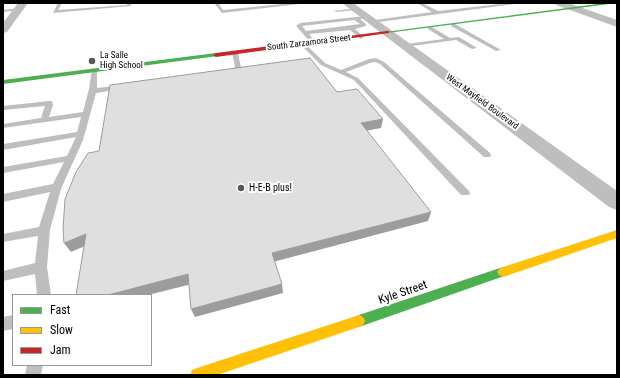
<!DOCTYPE html>
<html>
<head>
<meta charset="utf-8">
<style>
	body { margin:0 }
	#map { position:relative; width:620px; height:378px; overflow:hidden; background:#fff; font-family:"Roboto Condensed",sans-serif }
	canvas { display:block }
	.frame { position:absolute; inset:0; border:4px solid #000; pointer-events:none }
	.legend { position:absolute; left:12px; top:294px; width:140px; height:72px; box-sizing:border-box; background:#fff; border:1px solid #999; margin:0; padding:5px 7px; list-style:none; font-size:12px; color:#000 }
	.legend li { display:flex; align-items:center; gap:8px; height:20px }
	.legend b { width:20px; border:1px solid #999 }
</style>
</head>
<body>
<div id="map">
<canvas width="620" height="378"></canvas>
<div class="frame"></div>
<ul class="legend">
<li><b style="height:5px;background:#4caf50"></b>Fast</li>
<li><b style="height:5px;background:#ffc107"></b>Slow</li>
<li><b style="height:5px;background:#c62828"></b>Jam</li>
</ul>
</div>
<script>
const context = document.querySelector('canvas').getContext('2d');
context.lineJoin = 'round';
const shape = rows => new Path2D(rows.map(r => 'M' + r).join(''));
function paint(path, color) { context.fillStyle = color; context.fill(path, 'evenodd'); }
function strokePath(path, color, width, dash) { context.strokeStyle = color; context.lineWidth = width; context.lineCap = dash ? 'butt' : 'round'; context.setLineDash(dash || []); context.stroke(path); }
function label(font, color, halo, rows, align = 'center') {
  context.font = font + ' "Roboto Condensed",sans-serif'; context.lineWidth = 4; context.setLineDash([]); context.textBaseline = 'middle'; context.strokeStyle = halo; context.fillStyle = color; for (const [text, x, y, turn = 0] of rows) {
    context.save(); context.translate(x, y); context.rotate((+turn || 0) * Math.PI / 180); context.textAlign = isNaN(turn) ? turn : align; if (halo) context.strokeText(text, 0, 0); context.fillText(text, 0, 0); context.restore();
  }
}
paint(shape([
	[58,3,62,3,58,10,127,5,127,3,131,3,131,6,53,13,58,3],
	[214,3,218,3,223,10,293,3,308,3,222,13,214,3],
	[417,3,422,3,438,11,509,3,522,3,371,23,368,21,432,12,417,3],
	[20,8,20,10,3,12,3,10,20,8],
	[357,8,355,10,336,12,334,11,357,8],
	[366,16,368,18,360,19,366,24,366,26,355,29,364,37,361,39,350,30,309,34,316,43,313,45,296,26,300,23,366,16],
	[354,20,360,24,306,31,302,26,354,20],
	[451,24,455,24,501,50,496,51,451,26,451,24],
	[430,26,450,38,459,37,477,48,472,49,456,40,404,47,403,46,406,44,444,39,428,29,428,27,430,26],
	[303,42,325,63,341,70,369,59,376,58,384,62,490,153,491,155,490,157,484,157,380,64,375,62,370,63,346,72,358,78,469,191,470,193,469,195,461,195,354,80,321,65,300,44,303,42],
	[235,51,238,53,241,68,230,74,226,74,226,72,235,67,232,53,235,51],
	[92,69,97,70,97,88,122,85,125,87,122,89,96,93,83,140,61,189,50,230,47,267,51,295,37,295,35,274,3,281,3,271,35,263,38,236,3,242,3,234,39,227,50,192,3,202,3,194,53,184,64,162,3,173,3,167,67,156,76,137,3,150,3,144,77,132,81,117,3,128,3,124,41,118,45,106,3,110,3,106,49,101,52,101,53,105,49,117,83,112,89,89,92,69],
	[13,315,13,329,3,331,3,317,13,315],
	[27,365,43,365,41,375,25,375,27,365]
]), '#bebebe');
paint(shape([
	[18,3,28,3,7,32,3,33,3,23,18,3],
	[342,3,353,3,617,191,617,210,609,207,342,3],
	[554,3,568,3,617,20,617,27,556,5,554,3]
]), '#bebebe');
paint(shape([
	[605,3,617,3,387,33,385,32,605,3],
	[216,53,218,54,218,56,3,84,3,80,216,53],
	[503,267,507,269,509,272,507,275,359,327,355,325,353,321,355,317,359,315,503,267]
]), '#4caf50');
paint(shape([
	[617,230,617,238,503,277,499,275,497,272,499,269,503,267,617,230],
	[359,315,363,317,365,321,363,325,359,327,217,375,190,375,192,370,197,368,359,315]
]), '#ffc107');
paint(shape([
	[387,31,389,31,389,33,216,57,213,55,216,53,387,31]
]), '#c62828');
paint(shape([
	[383,119,381,128,360,132,361,123],
	[431,212,428,221,273,262,272,253],
	[86,234,92,243,71,252,64,243],
	[188,274,192,284,148,295,108,295],
	[282,284,283,293,195,317,191,309]
]), '#9c9c9c');
const building = shape([
	[310,58,337,92,357,89,383,119,361,123,431,212,272,253,282,284,191,309,188,274,108,295,76,295,86,234,64,243,63,229,65,199,76,172,88,153,99,151,110,85,310,58]
]);
paint(building, '#dfdfdf');
strokePath(building, '#9c9c9c', 1);
for (const [x, y, r, color] of [
	[92,61,4,"#595959"],
	[241,188,4,"#595959"]
]) { const dot = new Path2D(); dot.arc(x, y, r, 0, 2 * Math.PI); context.fillStyle = color; context.fill(dot); strokePath(dot, '#fff', 1.5); }
label('9px', '#000', '#fff', [
	["South Zarzamora Street",309,43,-7],
	["West Mayfield Boulevard",482,102,36]
]);
label('9px', '#000', '#fff', [
	["La Salle",100,56],
	["High School",100,66]
], 'left');
label('10px', '#000', '#fff', [
	["H-E-B plus!",249,188]
], 'left');
label('12px', '#000', '#fff', [
	["Kyle Street",403,293,-19]
]);
</script>
</body>
</html>
